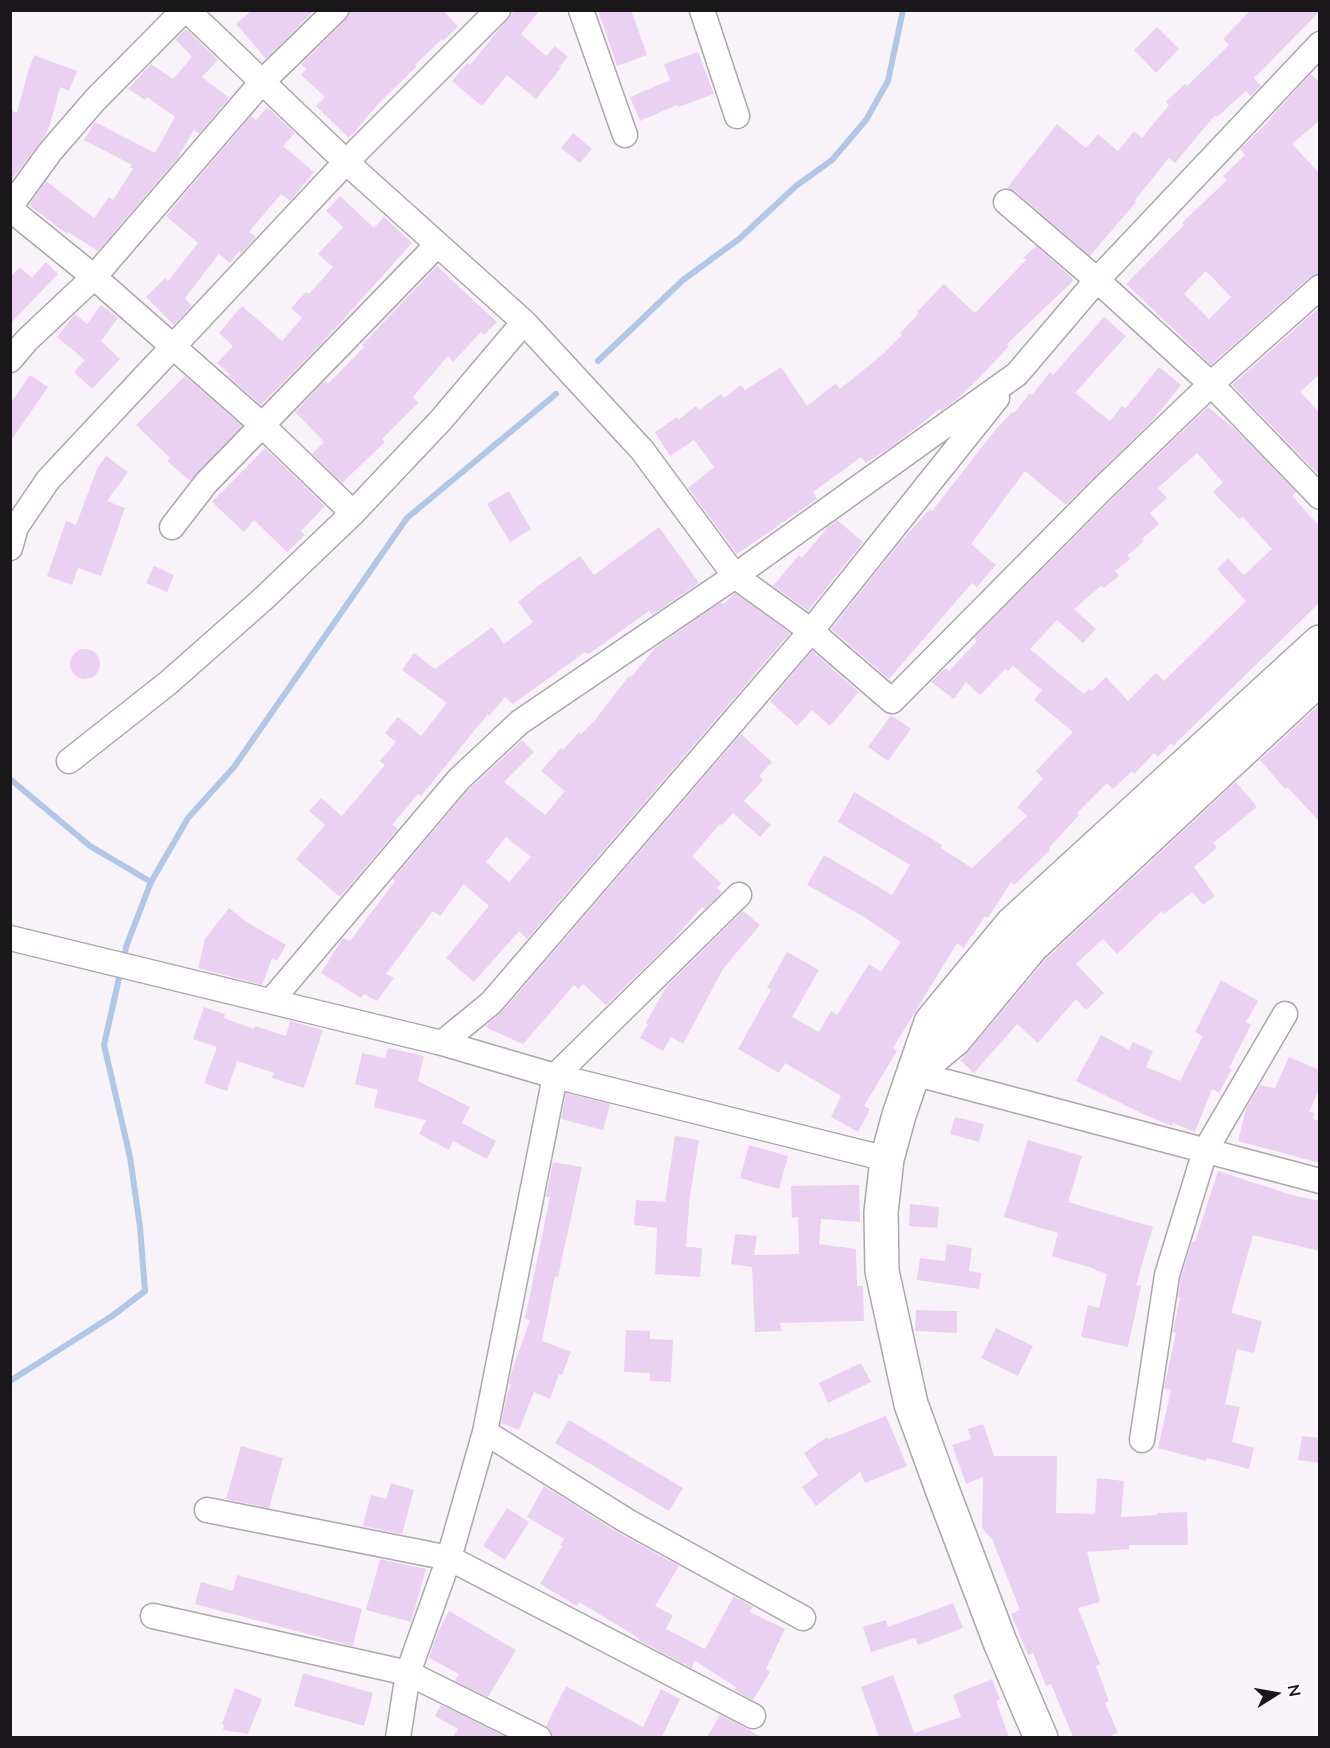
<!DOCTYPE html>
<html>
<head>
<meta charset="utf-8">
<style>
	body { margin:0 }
	#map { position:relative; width:1330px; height:1748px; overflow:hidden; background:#f8f3f8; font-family:"Nunito Sans",sans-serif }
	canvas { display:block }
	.frame { position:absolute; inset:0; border:12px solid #191719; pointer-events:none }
	.north { position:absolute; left:1246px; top:1664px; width:60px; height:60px; -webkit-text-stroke:4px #fff; paint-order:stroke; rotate:79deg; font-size:16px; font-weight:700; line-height:24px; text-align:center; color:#191719 }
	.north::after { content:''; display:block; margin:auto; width:21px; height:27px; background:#191719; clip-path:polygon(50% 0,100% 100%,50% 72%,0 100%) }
</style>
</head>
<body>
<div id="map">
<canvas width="1330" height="1748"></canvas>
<div class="frame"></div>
<div class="north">N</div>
</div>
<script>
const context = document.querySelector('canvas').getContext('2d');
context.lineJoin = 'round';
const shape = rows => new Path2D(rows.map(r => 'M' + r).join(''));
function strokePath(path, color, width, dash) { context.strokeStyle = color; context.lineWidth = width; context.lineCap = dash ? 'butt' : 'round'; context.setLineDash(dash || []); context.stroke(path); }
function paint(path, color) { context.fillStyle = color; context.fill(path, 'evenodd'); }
strokePath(shape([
	[598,361,683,280,739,239,796,186,832,160,866,120,888,81,903,10],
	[10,779,90,846,151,882],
	[124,959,126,947,151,882,188,818,234,767,407,518,556,394],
	[10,1381,112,1316,145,1291,140,1227,130,1157,104,1045,121,969]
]), '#b1c7e7', 6);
paint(shape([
	[252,10,315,10,266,59,236,24],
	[350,10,443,10,458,27,443,41,442,39,415,65,417,66,380,102,349,138,316,106,325,97,301,75,306,69,301,64,346,20],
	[515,10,540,10,521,34,546,56,555,46,568,57,559,67,561,68,536,99,507,75,482,106,452,81,467,63,470,65],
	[598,10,631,10,647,55,617,66],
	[1251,10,1320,11,1254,78,1261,86,1251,96,1246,91,1217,117,1215,115,1175,163,1169,158,1135,200,1136,202,1090,256,1015,191,1007,188,1057,124,1086,148,1098,134,1118,151,1134,131,1142,138,1169,105,1166,102,1185,84,1187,86,1229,45,1223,39],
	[1157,27,1179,49,1156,73,1134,50],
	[186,29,218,60,202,77,229,98,199,134,194,130,177,159,98,251,68,232,67,234,29,205,46,181,94,218,109,197,113,200,133,169,130,167,132,165,84,140,95,122,155,153,175,117,147,97,145,100,128,89,151,64,173,79,192,57,175,39],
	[698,52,714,94,678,107,677,105,640,121,630,97,670,80,664,64],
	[34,55,77,71,69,91,60,87,50,125,45,136,10,182,10,110,17,113,27,75],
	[1311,74,1320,83,1320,120,1292,144,1320,174,1320,273,1311,276,1211,365,1126,284,1184,225,1182,223,1227,180,1223,176,1245,155,1240,149,1271,119,1270,118],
	[1206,271,1231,297,1209,319,1184,294],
	[267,107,295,133,283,146,314,172,290,201,281,194,249,232,256,237,241,253,239,251,230,263,219,254,185,298,192,306,174,325,146,297,165,278,168,281,198,243,166,216,251,116,256,120],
	[573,133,592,149,580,163,561,148],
	[340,196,374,228,384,217,412,243,322,343,261,405,228,376,230,375,217,363,233,346,219,333,242,306,282,341,302,318,291,308,306,292,309,294,333,267,318,254,343,227,326,211],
	[1036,246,1072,278,1073,281,1007,344,1009,346,979,378,956,400,941,411,940,409,891,447,866,463,861,457,813,492,817,499,737,554,688,488,714,467,694,440,670,456,655,432,677,417,678,420,696,406,699,410,721,394,724,398,741,385,745,390,781,367,807,406,836,383,840,389,883,354,902,335,900,333,919,313,917,312,944,284,975,313,1026,260,1023,258],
	[46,262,58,274,10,324,10,277,20,267,32,278],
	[437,266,497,322,484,335,481,332,453,362,448,356,413,397,418,403,382,439,385,442,342,483,312,454,324,442,295,412,325,381,328,384,364,347,362,345],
	[101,305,118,318,101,341,120,359,92,389,74,372,85,360,57,337,75,314,87,324],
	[1320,307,1320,374,1300,392,1320,413,1320,470,1317,473,1232,385],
	[1104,317,1126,336,1075,393,1110,421,1122,406,1125,409,1159,367,1181,385,1152,421,1066,505,1025,471,971,544,996,565,977,587,972,583,889,679,831,629,898,545,930,509,932,511,996,429,1012,412,1014,413,1030,393,1032,395,1050,372,1053,375],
	[30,375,48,387,10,442,10,404],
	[185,376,242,426,190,481,167,461,170,458,136,425],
	[1208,407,1236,430,1296,492,1292,496,1320,527,1320,602,1173,746,1171,743,1158,757,1154,753,1134,774,1132,771,1113,789,1107,783,1077,813,1079,815,1049,848,1050,850,1014,885,1011,882,988,918,985,916,964,948,957,943,893,1048,897,1051,864,1106,870,1109,858,1132,831,1117,841,1096,785,1063,779,1073,738,1049,771,990,767,988,787,952,819,970,792,1017,819,1032,831,1011,837,1015,869,964,881,972,901,942,864,917,807,885,824,855,892,895,910,865,838,822,854,792,942,845,941,848,972,868,1027,816,1017,807,1043,779,1036,771,1073,732,1034,700,1042,690,1013,666,1008,671,1005,669,980,695,966,682,954,699,931,682,945,668,949,671,977,641,974,638,1113,498],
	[1197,453,1223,482,1213,492,1239,519,1242,516,1272,549,1244,575,1228,558,1217,569,1246,601,1164,681,1156,673,1128,701,1106,677,1092,691,1089,689,1084,694,1030,649,1057,620,1083,643,1096,629,1074,609,1101,586,1104,588,1119,576,1115,571,1130,559,1128,555,1144,541,1142,539,1159,524,1150,513,1167,498,1158,488],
	[265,448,325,506,301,531,305,535,287,552,254,520,244,532,212,502],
	[106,456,128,472,107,501,125,508,101,576,78,568,72,585,47,576,66,521,76,525,97,469],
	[509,491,531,529,510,542,487,504],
	[837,520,863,542,808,611,773,586,799,555,802,558,828,527],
	[659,527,699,583,652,615,649,611,589,654,585,652,513,704,505,697,489,716,488,714,421,796,418,794,392,825,398,829,340,897,296,859,325,825,309,811,321,798,342,816,385,765,380,761,396,742,385,733,398,717,421,736,447,703,402,670,414,653,435,669,492,627,504,644,533,622,518,602,538,586,580,556,594,575],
	[154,566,174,575,167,592,146,583],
	[735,593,790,633,527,939,519,931,474,982,446,958,489,906,464,884,440,916,433,911,386,974,394,978,377,1001,364,994,361,998,321,973,343,938,350,941,395,881,393,879,469,789,522,740,534,752,504,782,545,815,565,791,541,771,561,748,563,750,579,732,581,734,595,720,629,676,631,677,656,647,721,602,723,604],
	[506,837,531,857,509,882,486,862],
	'70 664a15 15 0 1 1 30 0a15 15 0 1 1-30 0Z',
	[812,651,859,692,830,726,812,710,797,726,770,701],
	[1320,704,1320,822,1287,787,1285,789,1260,760],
	[891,715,911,729,888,761,868,747],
	[741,734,772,762,759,776,763,780,744,801,771,825,760,837,733,813,722,825,720,824,692,856,721,883,717,888,722,892,705,909,702,907,672,941,606,1005,583,984,578,989,574,985,523,1044,485,1027,502,1012],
	[1236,782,1257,807,1213,843,1217,848,1194,867,1215,896,1203,905,1192,892,1164,914,1162,911,1117,954,1103,939,1076,964,1104,993,1086,1010,1076,999,1038,1043,1017,1024,974,1073,960,1060,969,1051,1046,959],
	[229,908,245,921,286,945,277,961,272,958,262,985,198,968,205,939],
	[743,911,760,925,723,969,683,1044,671,1037,663,1051,640,1038,648,1024,646,1023,666,987],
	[1221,980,1258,1001,1246,1022,1251,1025,1229,1068,1232,1069,1219,1093,1212,1089,1195,1132,1173,1123,1172,1126,1145,1115,1076,1081,1101,1035,1129,1050,1133,1042,1153,1051,1146,1067,1180,1081,1203,1036,1195,1032],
	[204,1007,225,1014,224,1018,254,1029,255,1026,286,1036,290,1021,323,1030,304,1088,272,1078,274,1073,237,1061,227,1091,204,1083,217,1047,193,1039],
	[388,1048,424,1056,418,1081,470,1107,462,1123,496,1141,487,1159,453,1141,449,1150,419,1134,426,1120,374,1107,378,1090,355,1084,362,1053,385,1058],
	[1289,1057,1320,1070,1320,1087,1309,1112,1314,1113,1313,1119,1320,1121,1320,1163,1238,1141,1246,1109,1260,1085,1275,1088],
	[566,1093,610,1104,603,1130,561,1119],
	[955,1117,984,1124,979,1142,950,1134],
	[675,1136,699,1140,690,1195,686,1247,702,1248,700,1277,655,1274,657,1228,634,1225,636,1200,665,1202],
	[1028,1140,1082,1156,1068,1202,1153,1227,1136,1285,1141,1286,1128,1347,1081,1337,1088,1305,1099,1308,1107,1274,1095,1270,1095,1269,1052,1256,1058,1233,1004,1217],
	[749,1145,788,1156,779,1189,740,1178],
	[553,1162,582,1167,558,1277,555,1276,542,1341,571,1352,562,1375,559,1374,550,1399,534,1392,519,1430,501,1423,507,1395,511,1384,509,1383,511,1374,530,1320,525,1319,550,1197,546,1197],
	[1218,1171,1292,1195,1320,1201,1320,1251,1253,1235,1231,1313,1262,1321,1254,1353,1237,1349,1225,1404,1240,1407,1232,1442,1254,1448,1249,1469,1207,1458,1206,1461,1158,1448,1171,1390,1164,1388,1176,1333,1173,1332,1180,1297,1178,1297,1181,1278,1192,1242,1195,1242],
	[859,1185,860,1222,821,1219,819,1244,856,1249,857,1286,863,1286,864,1321,780,1323,781,1331,755,1332,752,1267,731,1264,735,1234,757,1236,754,1255,799,1254,798,1217,792,1218,791,1186],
	[910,1204,939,1207,937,1228,909,1226],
	[947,1244,972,1248,969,1271,981,1273,979,1289,917,1280,920,1258,945,1261],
	[916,1310,957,1311,957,1333,915,1331],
	[996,1328,1033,1346,1018,1376,981,1358],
	[626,1330,650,1331,650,1339,673,1340,671,1382,650,1381,650,1373,624,1372],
	[861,1363,871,1382,828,1403,819,1383],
	[886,1416,907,1466,865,1483,860,1472,816,1506,802,1487,818,1475,804,1453,827,1437,829,1439],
	[569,1420,683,1488,669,1511,555,1443],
	[983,1424,994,1456,1057,1456,1056,1513,1095,1514,1097,1478,1124,1481,1121,1517,1157,1515,1157,1513,1187,1512,1188,1545,1129,1545,1129,1549,1087,1552,1100,1602,1078,1608,1100,1664,1096,1666,1109,1701,1105,1703,1118,1733,1107,1737,1073,1737,1051,1684,1046,1686,1033,1653,1028,1655,1011,1614,1020,1610,992,1539,982,1528,983,1477,966,1484,952,1445,971,1439,968,1429],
	[1302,1436,1320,1438,1320,1463,1298,1460],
	[241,1446,283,1458,269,1508,226,1499],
	[391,1483,414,1490,402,1534,363,1526,371,1495,386,1499],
	[544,1486,619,1533,679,1566,655,1606,673,1615,666,1629,705,1649,734,1596,753,1607,750,1612,785,1629,766,1669,770,1672,753,1700,734,1690,736,1687,695,1661,691,1668,638,1640,639,1638,579,1602,577,1606,540,1584,562,1546,560,1545,564,1539,527,1517],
	[507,1508,529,1522,505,1560,483,1546],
	[380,1559,426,1569,411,1622,366,1610],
	[237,1575,362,1609,353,1646,195,1604,201,1582,233,1591],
	[953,1603,963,1628,918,1645,915,1638,871,1652,863,1627,886,1620,888,1627],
	[449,1611,516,1650,488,1697,455,1681,459,1674,429,1658,437,1634],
	[303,1673,373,1693,364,1726,294,1706],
	[893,1675,914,1733,961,1717,953,1695,992,1679,1000,1699,996,1701,1009,1737,879,1737,861,1687],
	[566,1686,643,1727,661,1689,680,1699,662,1737,553,1737,551,1731,546,1726],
	[235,1688,262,1699,248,1734,223,1730,224,1725,222,1724],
	[441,1705,506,1737,453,1737,458,1729,435,1716],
	[720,1715,738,1724,761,1737,707,1737]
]), '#ebd1f1');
const minor = shape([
	[187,10,346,162,524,322,642,450,735,576,811,631,892,701,1103,488,1211,384,1320,287],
	[581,10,625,135],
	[702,10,737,116],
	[1006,202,1097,280,1211,384,1320,497],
	[10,207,50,152,95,100,184,10],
	[10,209,94,277,262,425,353,513],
	[10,360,27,340,94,277,262,82,336,10],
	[172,527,206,483,437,245],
	[10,548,16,527,48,480,346,162,498,10],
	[69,761,168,683,262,600,353,513,441,420,524,322],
	[10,938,442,1043,555,1076,887,1159],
	[271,1001,459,779,520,722,735,576,1017,374,1097,280,1320,44],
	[442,1043,491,1003,811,631,997,398],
	[913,1073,1320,1181],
	[485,1432,627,1521,803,1618],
	[1142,1440,1167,1275,1205,1151,1285,1014],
	[207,1510,449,1558,753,1716],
	[153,1616,408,1673,539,1738],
	[398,1738,408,1673,449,1558,485,1432,555,1076,739,895]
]);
const secondary = shape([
	[915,1072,955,1039,1032,946,1320,678],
	[1041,1738,1000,1642,942,1489,911,1404,882,1271,881,1212,887,1159,899,1115,931,1022,1012,924,1320,642]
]);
strokePath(minor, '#aba7ac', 27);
strokePath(secondary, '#aba7ac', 36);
strokePath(minor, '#fff', 24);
strokePath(secondary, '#fff', 33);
</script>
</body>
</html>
